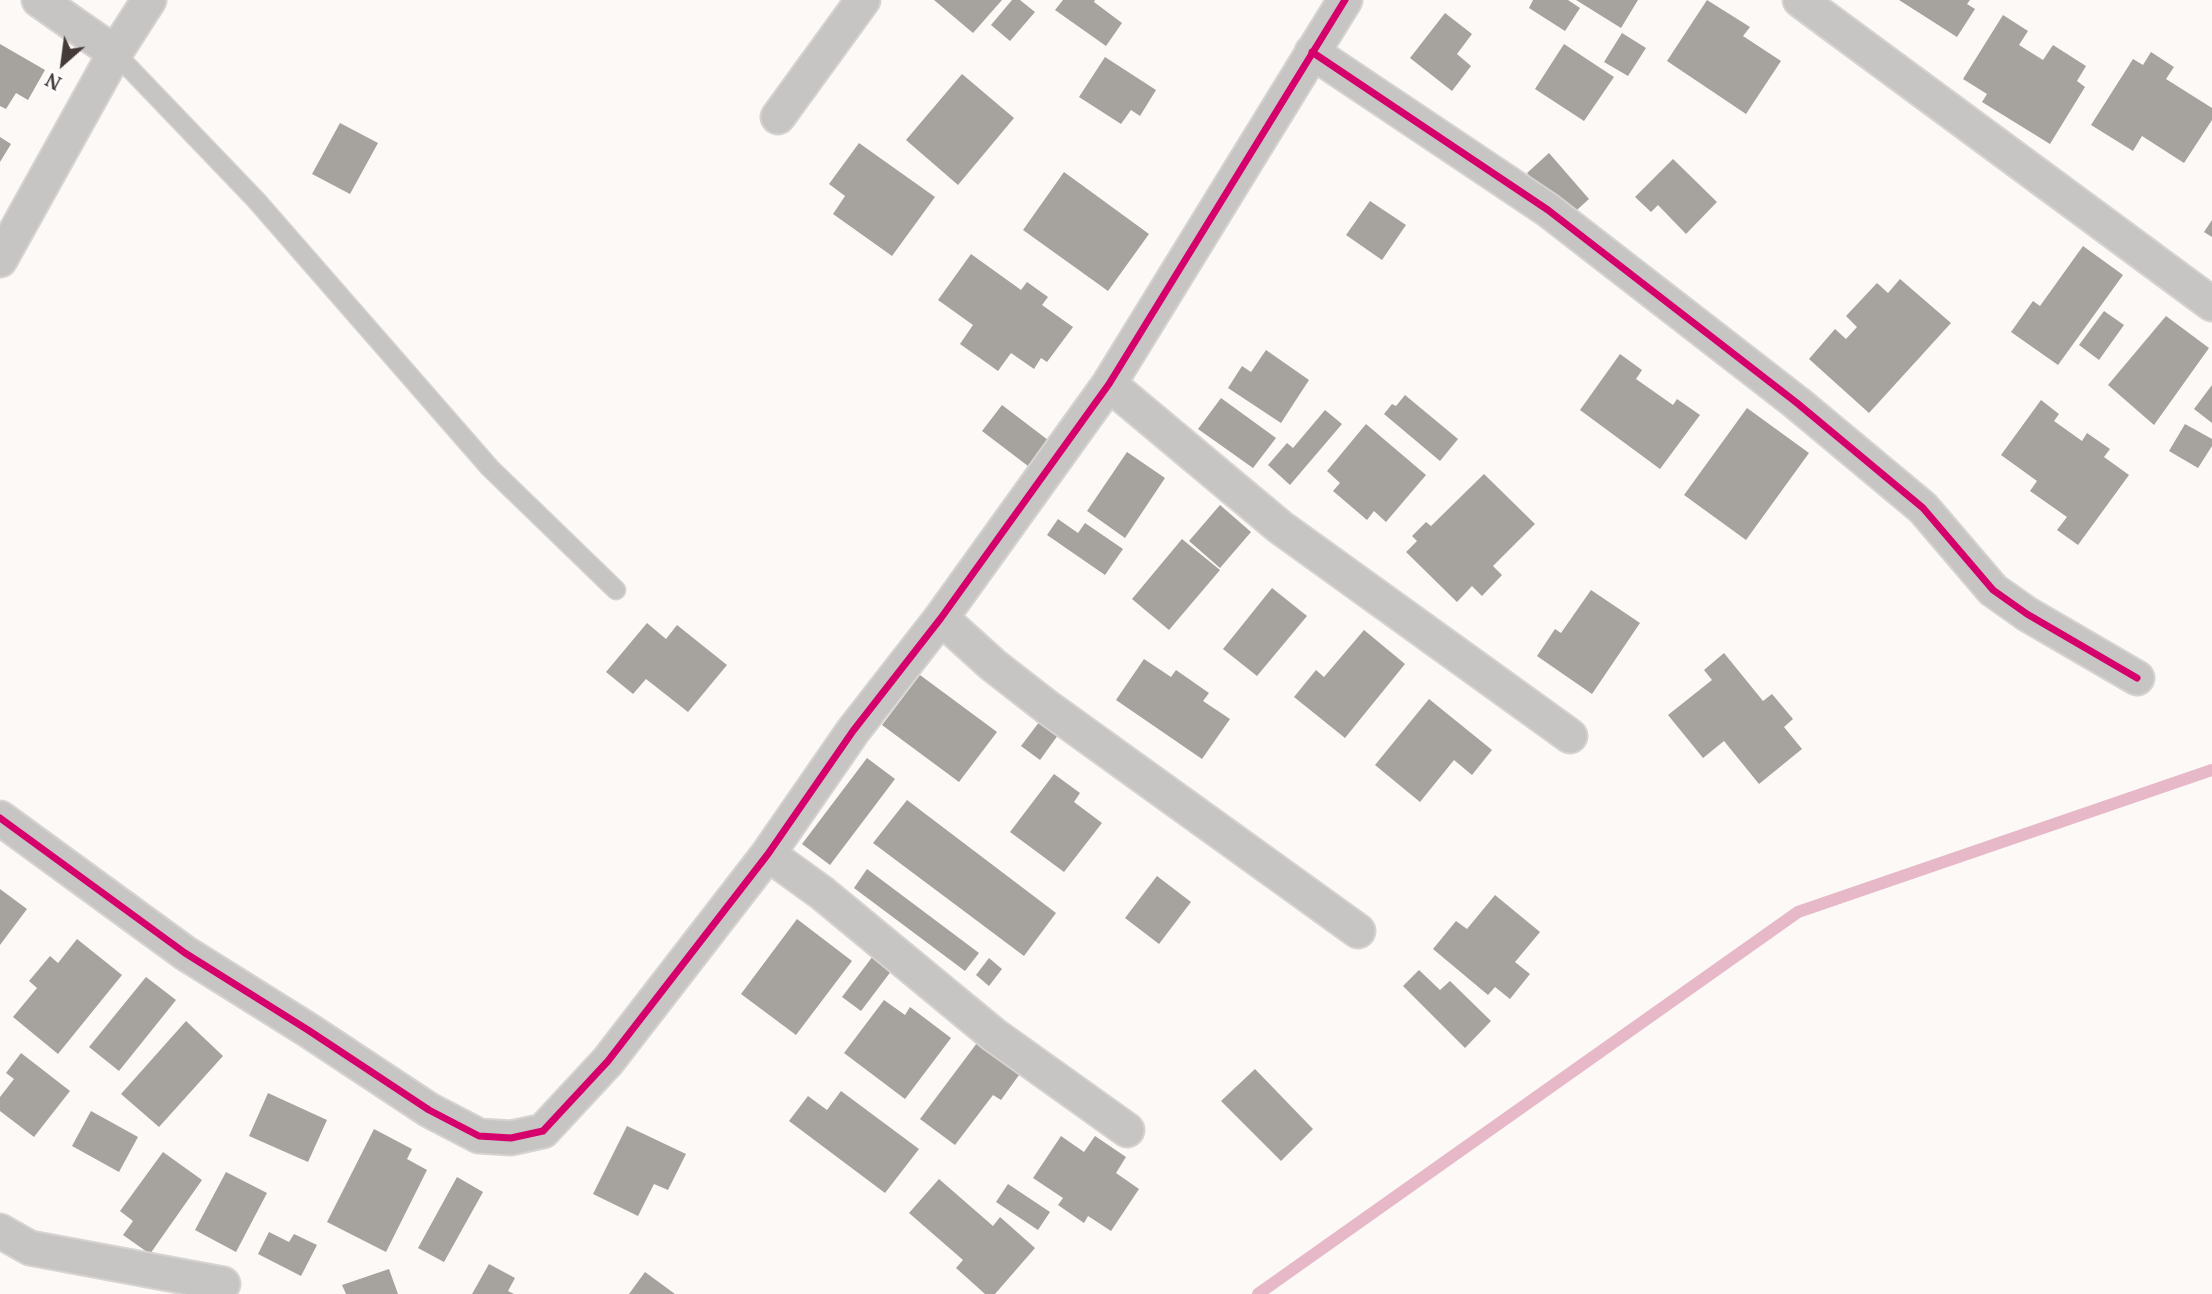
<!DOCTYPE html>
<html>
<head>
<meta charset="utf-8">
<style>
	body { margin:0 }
	#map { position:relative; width:2212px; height:1294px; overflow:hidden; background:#fcf9f7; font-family:"PT Serif",serif }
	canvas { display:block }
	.north { position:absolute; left:28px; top:28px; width:70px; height:70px; -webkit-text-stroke:5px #fff; paint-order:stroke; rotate:208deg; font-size:19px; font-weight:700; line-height:28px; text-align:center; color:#443a37 }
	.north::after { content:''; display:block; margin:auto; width:24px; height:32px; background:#443a37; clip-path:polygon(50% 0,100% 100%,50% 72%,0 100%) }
</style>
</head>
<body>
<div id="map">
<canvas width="2212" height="1294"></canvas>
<div class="north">N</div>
</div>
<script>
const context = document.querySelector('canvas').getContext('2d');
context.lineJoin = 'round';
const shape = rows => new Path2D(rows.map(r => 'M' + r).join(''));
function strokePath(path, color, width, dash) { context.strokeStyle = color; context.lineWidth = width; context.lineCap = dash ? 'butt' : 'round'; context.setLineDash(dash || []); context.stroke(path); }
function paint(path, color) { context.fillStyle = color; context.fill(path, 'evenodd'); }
strokePath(shape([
	[1258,1294,1798,912,2212,770]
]), '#e7b8c7', 12);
paint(shape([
	[934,0,1002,0,973,33],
	[1012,0,1020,0,1035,12,1010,41,991,25],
	[1063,0,1095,0,1094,2,1122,23,1106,46,1055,10],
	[1533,0,1568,0,1580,8,1565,31,1529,8],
	[1576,0,1638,0,1621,28],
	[1707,0,1750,27,1743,36,1781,61,1746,114,1667,61],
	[1899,0,1970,0,1967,4,1975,9,1957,37],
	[1445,13,1472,34,1457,54,1471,66,1452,91,1410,58],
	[2003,15,2028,31,2019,45,2043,60,2053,45,2086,66,2077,81,2085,87,2050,144,1982,102,1987,94,1963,79],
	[1622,33,1646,48,1628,76,1604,62],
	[0,44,45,70,28,100,16,93,6,109,0,106],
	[1564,44,1614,77,1584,121,1535,89],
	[2151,52,2174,67,2166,79,2212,108,2212,120,2184,163,2142,136,2133,151,2091,125,2133,59,2143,65],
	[1105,57,1156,90,1140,116,1131,110,1121,124,1079,97],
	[962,74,1014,118,958,185,906,140],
	[340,123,378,143,350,194,312,174],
	[0,137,11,144,0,162],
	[859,143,935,197,892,256,833,214,845,196,829,184],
	[1549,153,1589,199,1567,219,1527,173],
	[1673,159,1717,202,1686,234,1658,205,1651,212,1635,197],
	[1064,172,1149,234,1108,291,1023,230],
	[1370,201,1406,225,1382,260,1346,235],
	[2212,220,2212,237,2204,232],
	[2083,246,2123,275,2058,365,2011,332,2033,301,2040,306],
	[971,254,1021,290,1027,282,1048,297,1042,305,1073,327,1047,362,1041,358,1034,369,1011,353,998,371,960,344,973,325,938,300],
	[1900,279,1951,323,1869,413,1809,359,1835,329,1846,339,1857,327,1846,316,1877,283,1888,293],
	[2104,311,2124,325,2099,360,2079,345],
	[2166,316,2209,348,2154,425,2108,385],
	[1266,350,1309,380,1281,423,1228,388,1242,366,1251,372],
	[1620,354,1642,370,1636,379,1673,405,1677,399,1700,415,1660,469,1580,410],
	[2212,385,2212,423,2194,409],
	[1405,395,1458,439,1440,461,1384,414,1392,404,1396,406],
	[1221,398,1276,438,1253,468,1198,429],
	[2041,400,2059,414,2054,421,2082,441,2087,433,2110,449,2104,457,2129,475,2078,545,2057,530,2067,517,2030,491,2037,481,2001,455],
	[1002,405,1048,440,1028,466,982,431],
	[1747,408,1809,453,1746,540,1684,495],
	[1325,410,1342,424,1290,485,1268,465,1287,443,1293,448],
	[1366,424,1426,475,1386,522,1374,511,1367,520,1333,491,1340,483,1327,471],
	[2185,424,2212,439,2212,446,2198,468,2169,451],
	[1127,452,1165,478,1125,538,1087,511],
	[1484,474,1535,524,1493,566,1502,575,1482,596,1472,586,1457,602,1406,552,1417,541,1412,536,1426,522,1431,526],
	[1220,505,1251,532,1220,568,1189,541],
	[1058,519,1078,533,1085,523,1123,549,1105,575,1047,535],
	[1182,539,1220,570,1169,630,1132,599],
	[1272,588,1307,616,1257,676,1223,649],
	[1591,590,1640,623,1592,694,1537,656,1555,629,1561,633],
	[647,623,666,639,677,625,727,665,688,712,646,679,633,694,606,672],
	[1364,630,1405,664,1345,738,1294,697,1316,670,1324,677],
	[1724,653,1763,701,1772,694,1793,719,1784,727,1802,749,1759,784,1724,741,1703,758,1668,715,1712,680,1704,670],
	[1144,659,1171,677,1176,670,1209,693,1203,701,1230,719,1202,759,1116,700],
	[920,675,997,732,959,782,882,725],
	[1429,699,1492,750,1472,775,1454,760,1420,802,1375,765],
	[1043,717,1061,731,1040,760,1021,746],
	[867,758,895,779,830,865,802,844],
	[1054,774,1080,793,1074,802,1102,823,1064,872,1010,832],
	[907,800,1056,913,1024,956,873,843],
	[867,869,979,953,965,971,854,888],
	[1157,876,1191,902,1159,944,1125,918],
	[0,889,27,909,0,945],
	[1495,895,1540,932,1515,962,1530,974,1510,999,1495,987,1488,995,1433,949,1456,921,1467,929],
	[797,919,852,961,796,1035,741,994],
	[77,939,122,975,58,1054,13,1017,37,988,29,981,50,956,58,963],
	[873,956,892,970,861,1011,842,997],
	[989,958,1002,969,989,986,976,975],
	[1419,970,1440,990,1450,981,1491,1021,1465,1048,1403,986],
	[146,977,176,1000,119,1071,89,1047],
	[884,1000,905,1015,910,1007,951,1038,905,1099,844,1053],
	[186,1021,223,1056,159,1127,121,1094],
	[977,1043,1019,1075,1001,1100,993,1095,955,1145,920,1119],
	[21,1053,70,1091,34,1137,0,1111,0,1097,14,1079,6,1073],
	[1255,1069,1313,1129,1281,1161,1221,1101],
	[841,1091,919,1149,885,1193,789,1121,808,1096,827,1110],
	[268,1093,327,1120,308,1162,249,1136],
	[91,1111,138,1137,119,1172,72,1146],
	[627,1126,686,1154,668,1190,654,1184,638,1216,593,1194],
	[374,1129,412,1149,407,1159,427,1170,386,1252,327,1222],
	[1061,1136,1084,1152,1095,1136,1126,1157,1116,1173,1139,1189,1111,1231,1088,1216,1084,1223,1058,1205,1063,1198,1033,1178],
	[163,1152,202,1180,150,1254,123,1235,133,1221,120,1211],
	[226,1172,267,1193,236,1252,195,1230],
	[457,1177,483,1192,444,1262,418,1248],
	[939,1179,993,1226,1000,1217,1035,1248,995,1294,985,1294,956,1268,963,1260,909,1213],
	[1008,1184,1050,1212,1038,1230,996,1202],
	[269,1232,289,1242,294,1234,317,1245,301,1276,258,1254],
	[489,1264,515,1278,508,1291,514,1294,472,1294],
	[389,1269,398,1294,346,1294,342,1285],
	[645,1272,675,1294,629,1294]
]), '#a6a29e');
const lane = shape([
	[115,53,256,200,490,468,616,590]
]);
const street = shape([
	[39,0,115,53],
	[1800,0,2212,304],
	[1312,52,1548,210,1797,403,1923,508,1993,590,2027,614,2137,678],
	[778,117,863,0],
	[0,260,115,53,149,0],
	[1109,384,1280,527,1570,736],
	[941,618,993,665,1047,707,1358,931],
	[0,818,185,953,308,1030,429,1110,479,1136,511,1138,543,1131,608,1061,768,854,853,731,941,618,1109,384,1345,0],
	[768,854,822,893,994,1035,1127,1130],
	[0,1231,30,1248,223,1284]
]);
strokePath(lane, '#d6d3d1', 21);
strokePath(street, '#d6d3d1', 37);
strokePath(lane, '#c7c4c4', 18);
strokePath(street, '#c7c4c4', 33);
strokePath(shape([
	[1312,52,1548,210,1797,403,1923,508,1993,590,2027,614,2137,678],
	[0,818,185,953,308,1030,429,1110,479,1136,511,1138,543,1131,608,1061,768,854,853,731,941,618,1109,384,1345,0]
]), '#d6006c', 7);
</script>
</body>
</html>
